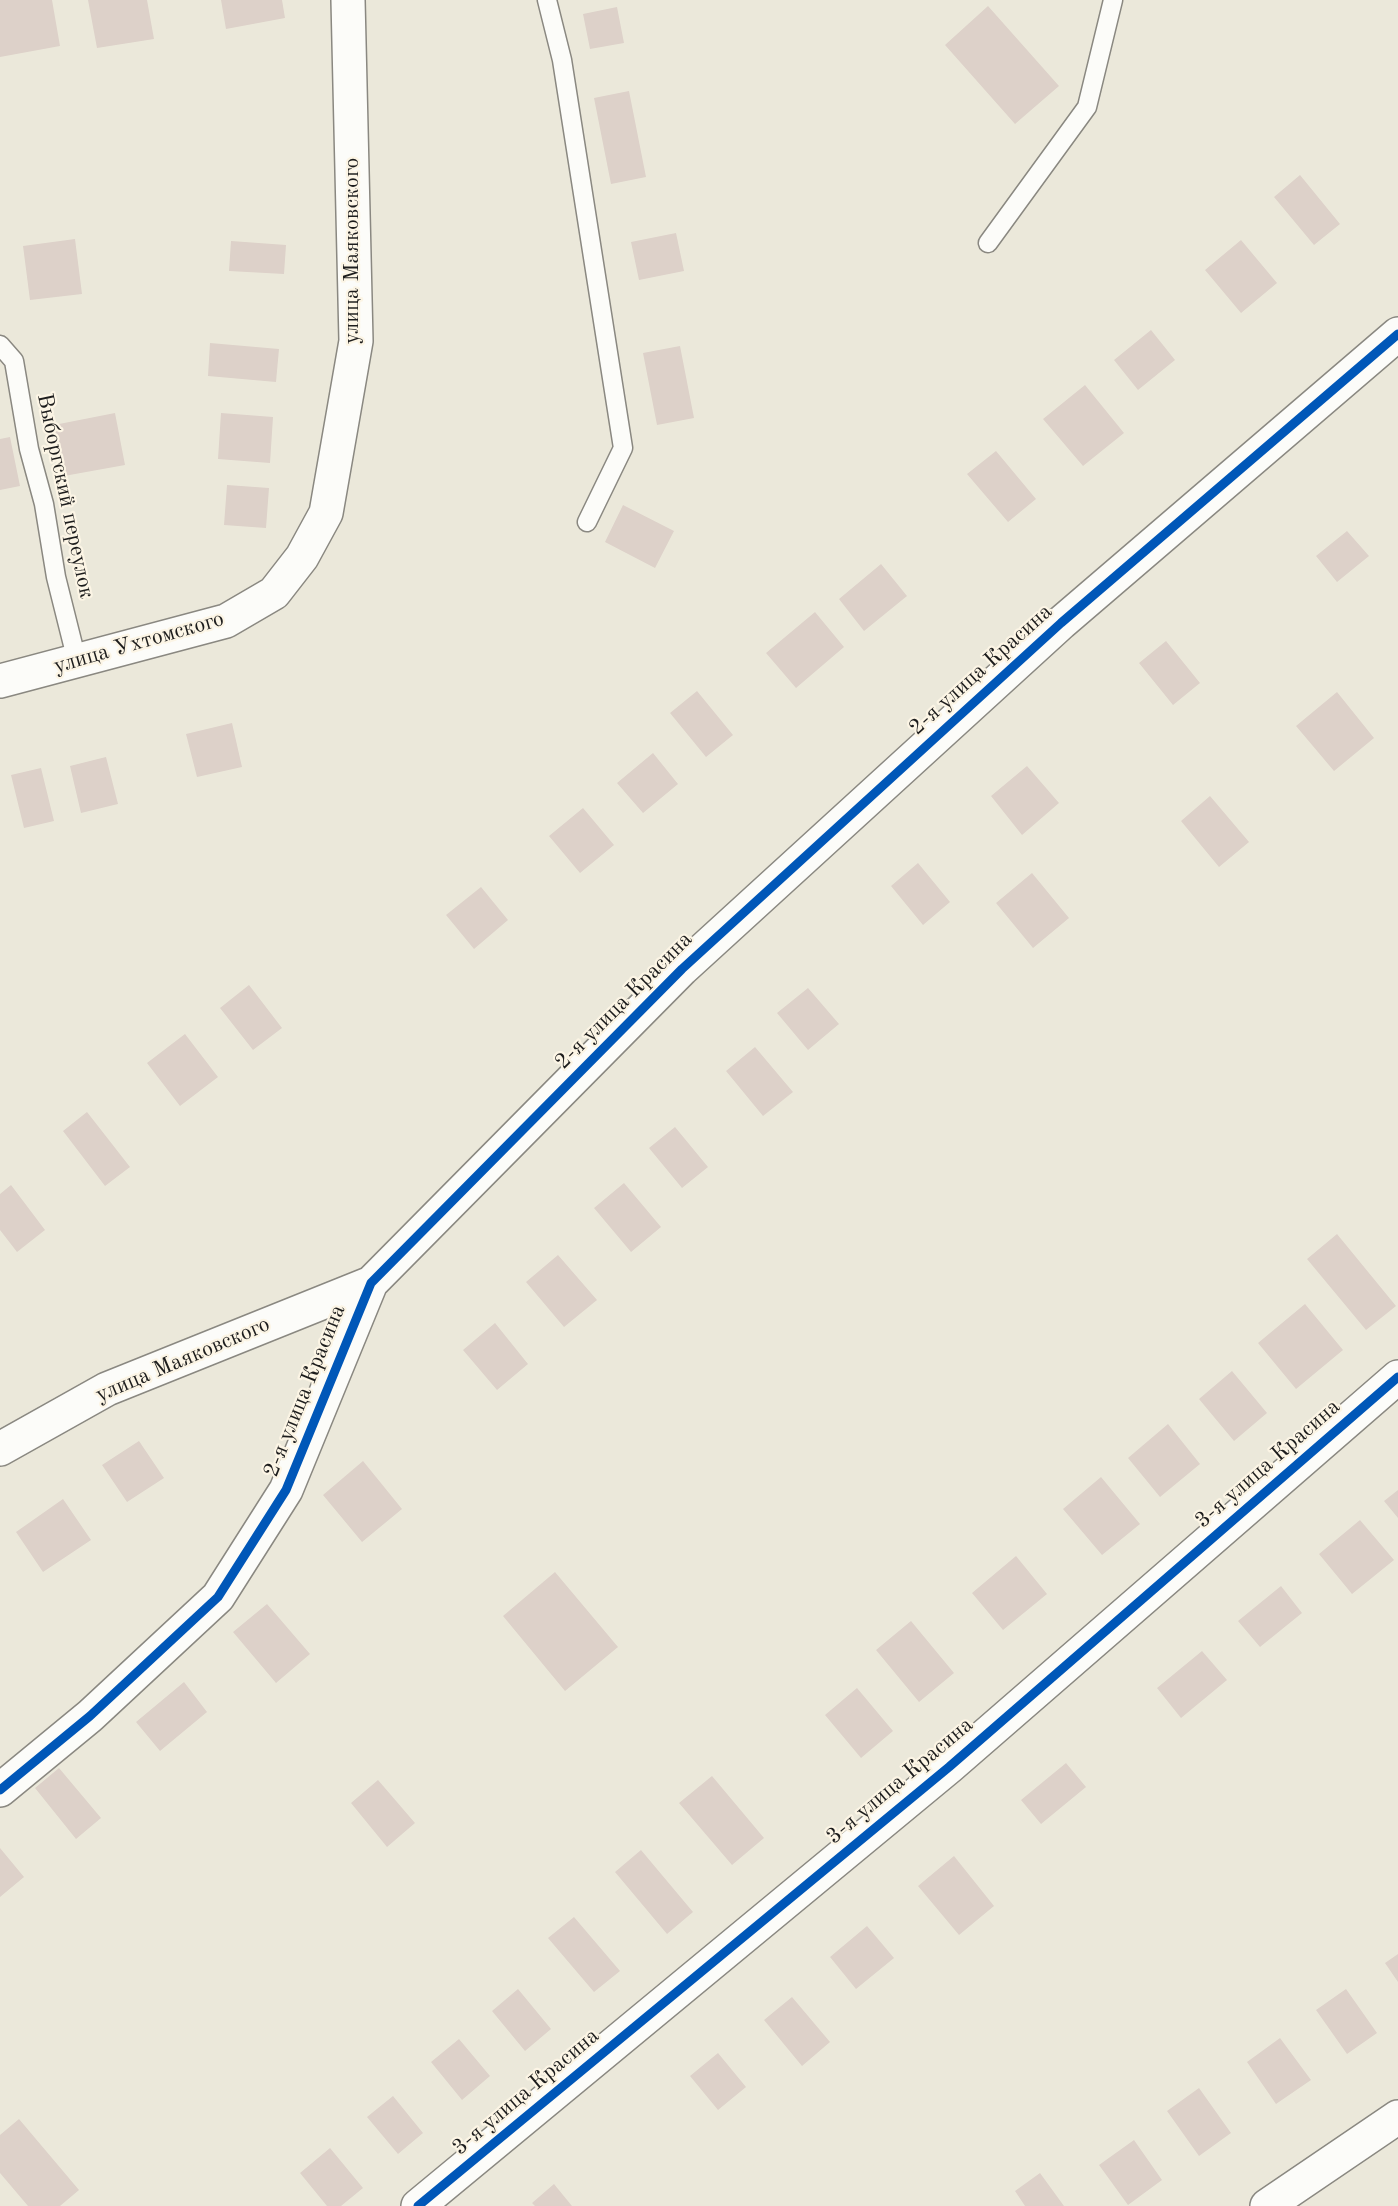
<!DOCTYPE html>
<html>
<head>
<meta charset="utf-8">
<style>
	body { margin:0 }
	canvas { display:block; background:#ebe8da }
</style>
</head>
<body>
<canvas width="1398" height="2206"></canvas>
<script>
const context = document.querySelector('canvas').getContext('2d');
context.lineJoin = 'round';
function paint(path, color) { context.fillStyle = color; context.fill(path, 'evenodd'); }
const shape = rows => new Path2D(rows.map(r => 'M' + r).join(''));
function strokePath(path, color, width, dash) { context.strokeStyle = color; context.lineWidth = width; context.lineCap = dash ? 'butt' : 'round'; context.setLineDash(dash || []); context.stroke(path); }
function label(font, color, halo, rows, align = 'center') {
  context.font = font + ' "Old Standard TT",serif'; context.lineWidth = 4.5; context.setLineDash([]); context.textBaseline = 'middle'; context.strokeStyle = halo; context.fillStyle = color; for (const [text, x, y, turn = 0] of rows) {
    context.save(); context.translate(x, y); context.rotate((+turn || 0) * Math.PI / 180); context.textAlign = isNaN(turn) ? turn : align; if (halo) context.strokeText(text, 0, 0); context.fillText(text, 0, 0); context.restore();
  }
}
paint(shape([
	[0,0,52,0,60,46,0,57],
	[88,0,147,0,154,39,97,48],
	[221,0,282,0,285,18,226,29],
	[988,6,1059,86,1015,124,945,45],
	[617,7,624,43,590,49,583,14],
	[629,91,646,177,611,184,594,98],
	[1300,175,1340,224,1314,245,1274,197],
	[676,233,684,271,639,280,631,242],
	[75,239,82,294,30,300,23,246],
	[1241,240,1277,283,1241,313,1205,270],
	[231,241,286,245,284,274,229,271],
	[1151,330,1175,360,1138,390,1114,360],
	[210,343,279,349,276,382,208,376],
	[680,346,694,418,657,425,643,353],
	[1085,385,1124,433,1083,466,1043,419],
	[115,413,125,465,64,476,54,425],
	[221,413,273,417,270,463,218,459],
	[10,437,20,486,0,490,0,439],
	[996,451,1036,499,1008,522,967,474],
	[227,485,269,488,266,528,224,525],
	[623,505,674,531,655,568,605,542],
	[1347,531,1369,556,1337,582,1316,556],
	[881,564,907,596,864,631,839,599],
	[815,612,844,647,796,688,766,653],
	[1166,641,1200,683,1173,705,1139,663],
	[697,691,733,735,706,757,670,713],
	[1337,692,1374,738,1334,771,1296,726],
	[232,723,242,767,197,777,186,734],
	[653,753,678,784,643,813,617,783],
	[106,757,118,804,81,813,70,766],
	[1027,766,1059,803,1022,835,991,796],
	[41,768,54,821,24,828,11,775],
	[1210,796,1249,842,1219,867,1181,821],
	[583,808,614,845,580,873,549,836],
	[918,863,950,902,923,925,891,886],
	[1032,873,1069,918,1033,948,996,903],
	[481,887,508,920,474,949,446,915],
	[249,985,282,1028,253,1050,220,1008],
	[808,988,839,1024,808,1050,777,1013],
	[185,1034,218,1077,180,1106,147,1063],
	[755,1047,793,1092,763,1116,726,1071],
	[87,1112,130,1167,105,1186,63,1131],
	[675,1127,708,1167,682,1188,649,1148],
	[624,1183,661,1227,631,1252,594,1208],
	[11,1185,45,1230,17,1252,0,1230,0,1194],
	[1337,1234,1396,1306,1366,1330,1307,1259],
	[558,1255,597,1300,564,1327,526,1282],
	[1305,1304,1343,1350,1296,1389,1258,1343],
	[495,1323,528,1364,497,1390,463,1350],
	[1232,1371,1267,1413,1234,1441,1199,1399],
	[1168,1424,1200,1464,1160,1497,1128,1458],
	[139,1441,164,1478,127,1502,102,1465],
	[363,1461,402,1509,362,1542,323,1495],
	[1101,1477,1140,1524,1102,1555,1063,1509],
	[1398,1490,1398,1518,1384,1501],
	[63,1499,91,1540,43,1572,16,1532],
	[1360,1520,1394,1560,1352,1594,1319,1554],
	[1016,1556,1047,1594,1003,1630,972,1593],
	[555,1572,618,1647,565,1691,503,1616],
	[1281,1586,1302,1613,1260,1647,1238,1621],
	[267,1604,310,1654,276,1683,233,1632],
	[911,1621,954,1673,919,1702,876,1650],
	[1202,1651,1227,1680,1181,1718,1157,1688],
	[184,1682,207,1712,160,1751,136,1722],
	[857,1688,893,1731,861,1758,825,1715],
	[1066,1763,1086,1787,1041,1824,1021,1800],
	[59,1768,101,1818,76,1839,35,1788],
	[712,1776,764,1838,732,1865,679,1803],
	[378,1780,415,1823,387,1847,351,1803],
	[0,1848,24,1877,0,1897],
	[641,1850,693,1912,667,1934,615,1872],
	[954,1856,994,1906,959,1935,918,1886],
	[574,1917,620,1971,594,1992,548,1938],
	[867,1926,894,1958,856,1989,830,1957],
	[1398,1954,1398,1982,1385,1963],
	[518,1989,551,2029,525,2051,492,2011],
	[1346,1989,1377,2033,1347,2054,1316,2010],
	[792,1997,830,2042,802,2066,764,2020],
	[1280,2038,1311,2080,1276,2104,1247,2062],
	[459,2039,490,2076,462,2100,431,2062],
	[718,2053,746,2087,718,2110,690,2076],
	[1199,2088,1231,2133,1199,2156,1167,2111],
	[393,2096,423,2133,398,2154,367,2117],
	[19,2119,79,2190,60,2206,28,2206,0,2173,0,2135],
	[1134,2140,1162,2180,1128,2205,1099,2165],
	[330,2148,363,2188,341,2206,327,2206,300,2173],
	[1040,2173,1064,2206,1025,2206,1015,2191],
	[554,2184,572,2206,535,2206,532,2203]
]), '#ddd1c9');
const service = shape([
	[547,0,562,60,623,448,587,522],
	[988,243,1087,107,1113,0],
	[0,345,14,361,29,449,44,504,56,577,77,661]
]);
const minor = shape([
	[0,681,226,621,274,593,302,557,326,513,356,341,348,0],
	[0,1449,107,1389,371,1283],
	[0,1790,90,1716,218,1597,286,1490,371,1283,682,969,1061,623,1398,334],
	[418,2206,949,1767,1398,1377],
	[1267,2206,1398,2117]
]);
strokePath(service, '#8a8881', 21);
strokePath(minor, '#8a8881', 36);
strokePath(service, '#fcfcf9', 18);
strokePath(minor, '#fcfcf9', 33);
strokePath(shape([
	[0,1790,90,1716,218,1597,286,1490,371,1283,682,969,1061,623,1398,334],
	[418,2206,949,1767,1398,1377]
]), '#0057b8', 9);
label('22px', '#1c1c1c', '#fcf5e5', [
	["улица Маяковского",352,251,-90],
	["Выборгский переулок",65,496,78],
	["улица Ухтомского",139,643,-16],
	["2-я улица Красина",981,670,-42],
	["2-я улица Красина",624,1001,-45],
	["улица Маяковского",183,1360,-23],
	["2-я улица Красина",305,1391,-68],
	["3-я улица Красина",1268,1464,-41],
	["3-я улица Красина",900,1781,-40],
	["3-я улица Красина",526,2092,-40]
]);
</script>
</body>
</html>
